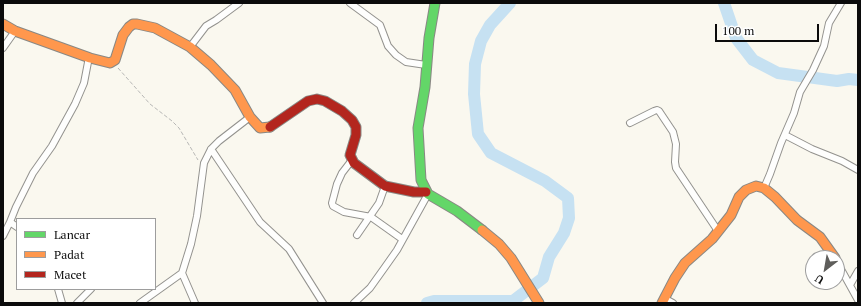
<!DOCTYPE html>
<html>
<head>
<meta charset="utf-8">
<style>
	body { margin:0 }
	#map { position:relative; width:861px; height:306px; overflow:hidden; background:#faf8ef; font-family:"PT Serif",serif }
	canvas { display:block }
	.frame { position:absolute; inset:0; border:4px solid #0b0b0b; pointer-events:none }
	.legend { position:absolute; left:16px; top:218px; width:140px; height:72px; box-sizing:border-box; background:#fff; border:1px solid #9d9d9d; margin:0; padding:5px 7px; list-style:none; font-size:12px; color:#0b0b0b }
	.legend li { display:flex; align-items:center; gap:8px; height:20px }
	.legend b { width:20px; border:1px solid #9d9d9d }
	.north { position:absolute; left:805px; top:250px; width:40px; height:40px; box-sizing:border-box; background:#fff; border:1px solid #9d9d9d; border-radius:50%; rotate:211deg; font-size:11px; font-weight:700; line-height:16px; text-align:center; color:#0b0b0b }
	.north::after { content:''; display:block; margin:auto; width:14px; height:18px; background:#5f5e5b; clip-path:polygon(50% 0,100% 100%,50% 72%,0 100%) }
	.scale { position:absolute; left:715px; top:24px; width:104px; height:18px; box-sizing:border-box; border:2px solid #0b0b0b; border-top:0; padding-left:5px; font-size:12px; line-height:14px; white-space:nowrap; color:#0b0b0b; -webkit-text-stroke:3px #fff; paint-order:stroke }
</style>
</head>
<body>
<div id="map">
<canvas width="861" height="306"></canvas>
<div class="frame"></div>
<ul class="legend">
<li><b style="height:5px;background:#63d668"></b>Lancar</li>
<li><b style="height:5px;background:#ff974d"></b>Padat</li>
<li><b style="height:5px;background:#b3261e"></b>Macet</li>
</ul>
<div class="north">U</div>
<div class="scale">100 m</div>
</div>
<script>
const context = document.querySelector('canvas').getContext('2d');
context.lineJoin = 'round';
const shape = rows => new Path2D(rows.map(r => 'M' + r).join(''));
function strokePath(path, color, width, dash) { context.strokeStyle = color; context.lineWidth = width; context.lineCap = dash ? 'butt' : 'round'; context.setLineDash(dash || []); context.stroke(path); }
strokePath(shape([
	[724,3,736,38,753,60,778,73,837,81,849,79,858,80],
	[427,303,434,301,513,301,543,278,549,257,564,233,569,218,568,198,545,181,491,153,478,134,474,94,475,64,481,41,490,25,510,3]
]), '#c6e1f2', 12);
const street = shape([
	[350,3,380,25,388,46,396,55,406,62,426,65],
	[190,47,206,26,216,20,239,3],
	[3,48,15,31],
	[630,123,654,111,657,110,659,111,673,132,676,144,675,162,676,168,718,231],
	[785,135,812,149,842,161,858,170],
	[211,149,260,222,289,249,323,303],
	[352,160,342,173,337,184,332,203,333,206,344,212,371,217,402,239],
	[764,188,770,174,781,143,794,113,800,92,813,70,824,46,829,23,841,3],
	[17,227,10,222,16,207,33,173,52,146,75,104,84,83,89,57],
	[357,235,379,203,385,186],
	[3,236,10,222],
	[837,262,858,300],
	[850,285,858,271],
	[58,289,62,303],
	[664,298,673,303],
	[77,303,91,289],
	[140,303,182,273],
	[195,303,182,273,191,244,197,216,204,163,211,149,219,141,250,117],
	[354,303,370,288,385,267,397,250,428,194]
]);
const fast = shape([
	[435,3,429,38,425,87,418,128,421,180,428,194,457,211,482,230]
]);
const slow = shape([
	[3,24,15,31,90,58,110,63,115,60,123,35,129,27,133,24,137,24,155,28,190,47,211,65,235,90,250,117,260,128,270,127],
	[482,230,499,244,511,258,539,303],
	[662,303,675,278,685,263,712,239,731,215,739,197,746,190,756,186,764,188,775,197,797,220,820,237,835,258]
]);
const jam = shape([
	[270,127,308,101,317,99,325,101,342,111,352,120,356,127,356,135,350,155,354,163,385,186,414,192,426,192]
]);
strokePath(street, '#93928e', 8);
strokePath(fast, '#898884', 11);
strokePath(slow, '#898884', 11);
strokePath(jam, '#898884', 11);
strokePath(shape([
	[118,68,150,104,172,121,179,128,198,160]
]), '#b7b7b5', 1, [4, 2]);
strokePath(street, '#fefefd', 6);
strokePath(fast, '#63d668', 9);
strokePath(slow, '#ff974d', 9);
strokePath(jam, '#b3261e', 9);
</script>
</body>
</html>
